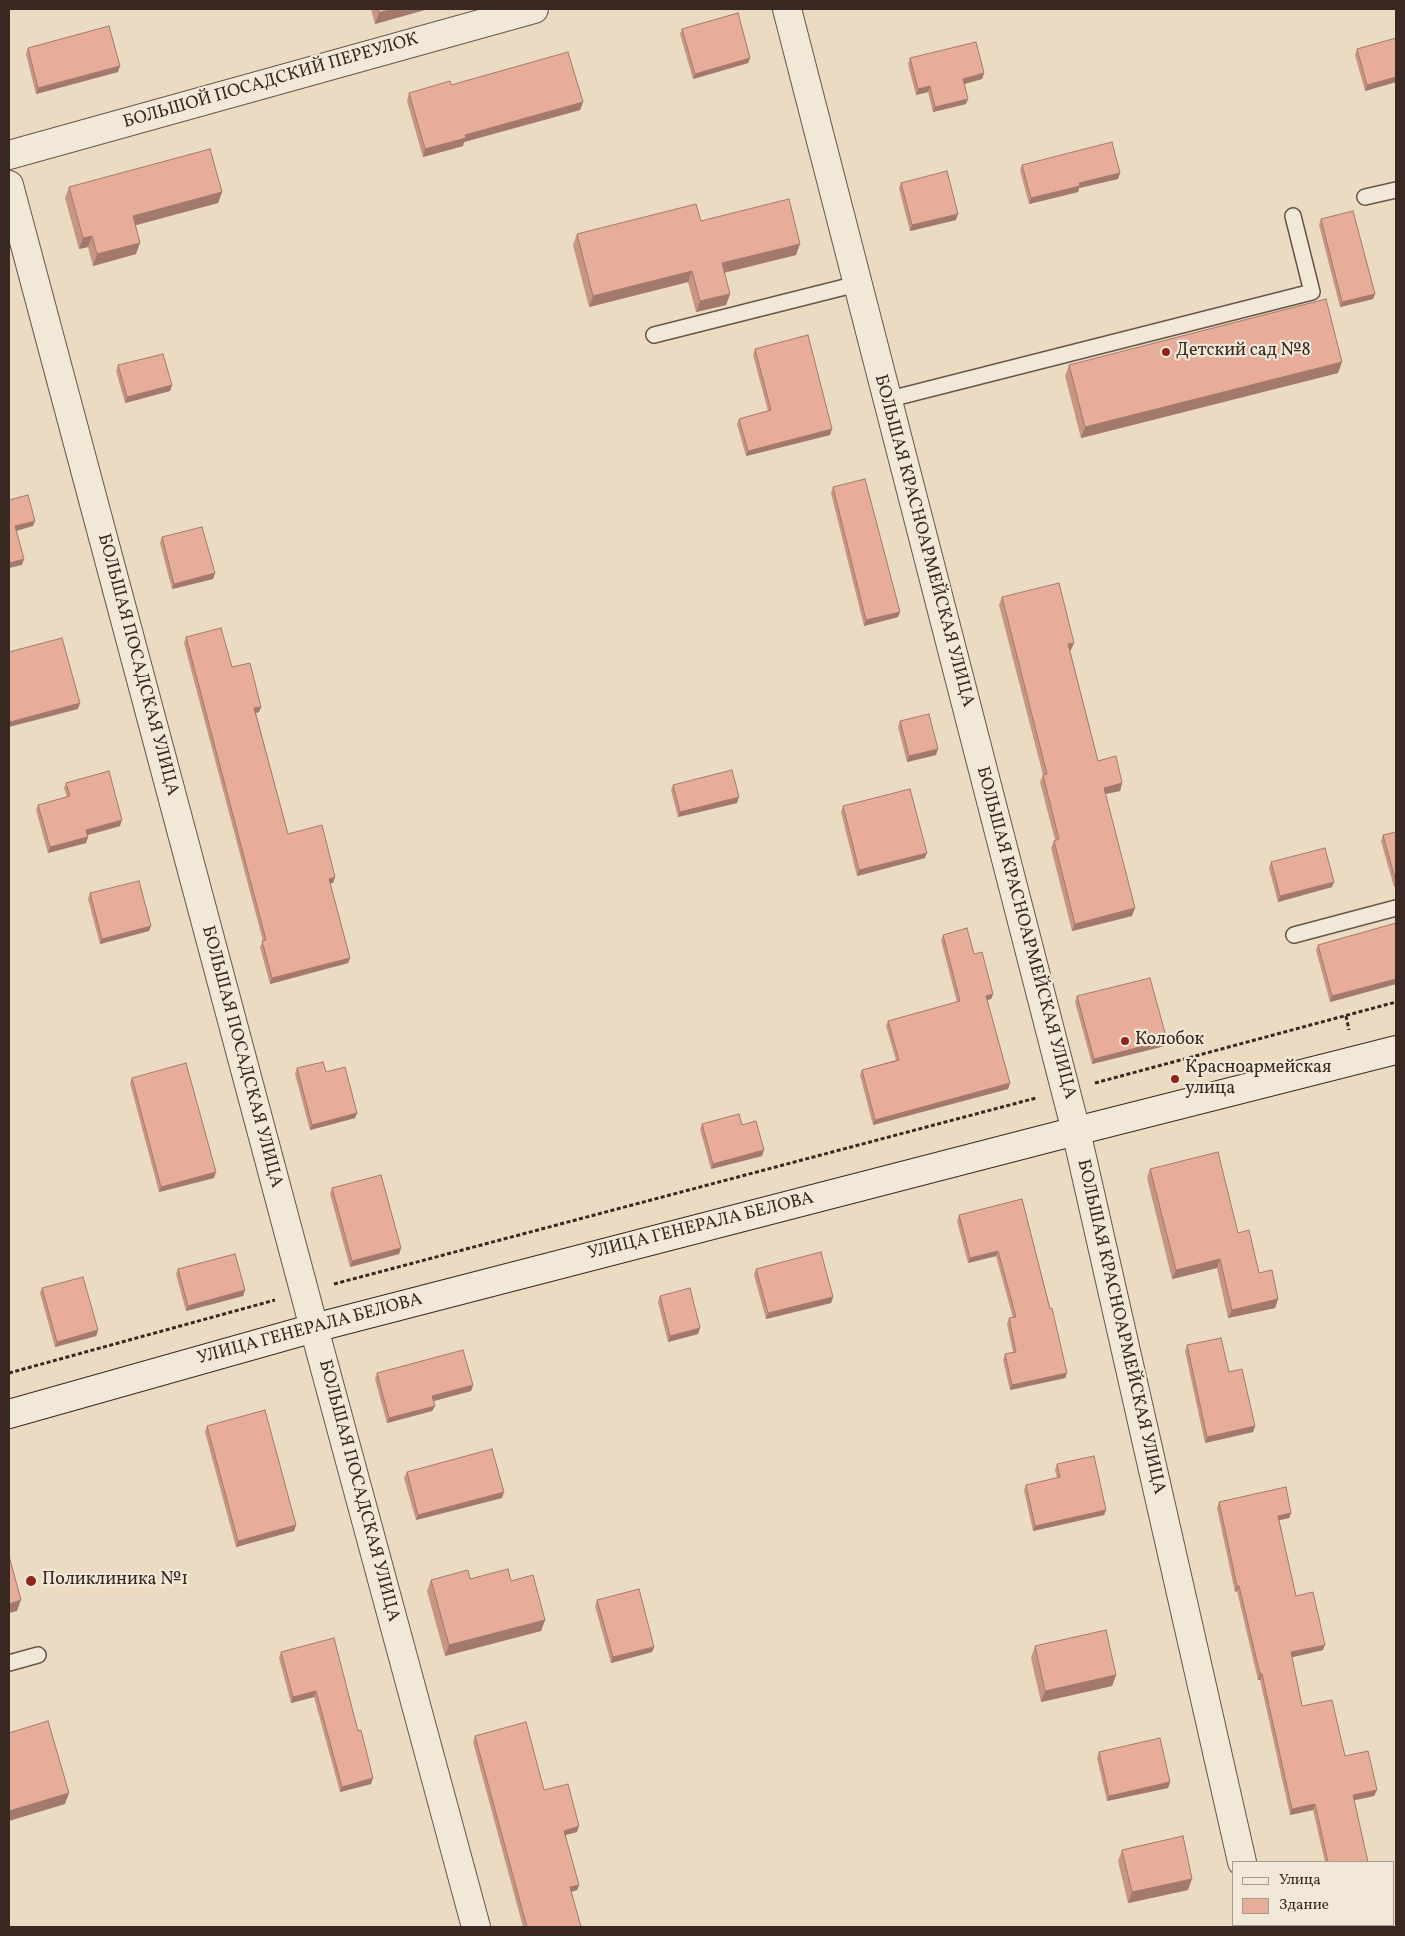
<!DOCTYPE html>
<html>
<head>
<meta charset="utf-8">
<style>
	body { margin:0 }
	#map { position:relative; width:1405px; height:1936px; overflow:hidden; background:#ebdbc2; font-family:Vollkorn,serif }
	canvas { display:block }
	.frame { position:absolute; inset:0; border:10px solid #392821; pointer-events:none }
	.legend { position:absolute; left:1232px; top:1861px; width:162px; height:65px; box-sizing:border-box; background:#f2e8d7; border:1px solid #a89b8e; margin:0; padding:6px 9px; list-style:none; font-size:15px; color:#392821 }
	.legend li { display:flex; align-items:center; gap:10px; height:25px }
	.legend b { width:25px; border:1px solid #a89b8e }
</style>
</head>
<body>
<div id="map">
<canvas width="1405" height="1936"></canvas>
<div class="frame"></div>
<ul class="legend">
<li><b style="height:6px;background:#f2e8d7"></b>Улица</li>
<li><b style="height:14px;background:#e7ad9a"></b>Здание</li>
</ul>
</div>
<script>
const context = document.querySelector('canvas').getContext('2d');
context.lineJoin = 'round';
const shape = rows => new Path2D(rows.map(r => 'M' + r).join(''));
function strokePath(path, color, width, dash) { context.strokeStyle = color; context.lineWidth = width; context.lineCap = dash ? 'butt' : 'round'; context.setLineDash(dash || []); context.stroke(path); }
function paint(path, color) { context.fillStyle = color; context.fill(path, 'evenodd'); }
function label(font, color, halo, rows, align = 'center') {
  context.font = font + ' Vollkorn,serif'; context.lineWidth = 4.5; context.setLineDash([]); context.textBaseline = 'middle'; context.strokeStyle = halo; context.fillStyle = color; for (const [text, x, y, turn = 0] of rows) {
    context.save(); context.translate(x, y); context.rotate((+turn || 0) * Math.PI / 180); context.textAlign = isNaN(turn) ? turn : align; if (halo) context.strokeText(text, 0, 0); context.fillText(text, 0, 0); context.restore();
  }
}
const service = shape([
	[1365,197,1396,190],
	[654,335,857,284],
	[886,400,1312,292,1293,216],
	[1294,935,1396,908],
	[9,1663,38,1655]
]);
const minor = shape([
	[787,9,1076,1131,1242,1862],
	[9,155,534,9],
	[9,185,314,1328,476,1927],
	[1256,1925,1256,1927]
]);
const secondary = shape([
	[9,1414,314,1328,1076,1131,1396,1050]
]);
strokePath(service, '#665549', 18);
strokePath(minor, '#665549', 30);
strokePath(secondary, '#392821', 30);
strokePath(shape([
	[1346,1016,1349,1030],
	[1095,1083,1396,1002],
	[334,1284,1036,1098],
	[9,1373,275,1300]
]), '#392821', 3, [4, 2.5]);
strokePath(service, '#f2e8d7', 15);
strokePath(minor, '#f2e8d7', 28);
strokePath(secondary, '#f2e8d7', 28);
paint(shape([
	[371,9,428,9,375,24],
	[682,29,750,58,748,63,693,79,680,34],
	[1396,38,1396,82,1365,91,1355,55,1357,49],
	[28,48,118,72,36,94,26,54],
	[910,58,984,73,982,79,964,84,966,104,933,112,928,92,916,95,908,64],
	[451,85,583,102,580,110,464,142,463,146,423,157,407,101,409,93],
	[1022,165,1120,173,1118,179,1079,188,1078,192,1029,204,1020,170],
	[901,183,956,220,910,231,899,188],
	[69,187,222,192,218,203,136,225,136,254,93,266,88,247,79,249,65,198],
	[1321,219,1375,294,1373,299,1340,307,1319,225],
	[701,221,796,255,724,273,730,294,726,305,696,312,688,282,589,307,573,245,577,234],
	[755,349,830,435,746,456,737,424,739,419,768,411,753,355],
	[118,365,172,385,170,391,125,403,116,371],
	[1069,365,1338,373,1081,438,1065,376],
	[833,487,898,617,864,626,831,493],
	[162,537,215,573,213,579,172,589,160,543],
	[1002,597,1071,650,1070,650,1098,761,1122,783,1120,791,1105,794,1132,916,1072,931,1051,848,1054,841,1055,840,1040,782,1043,775,999,605],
	[186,637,232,667,261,707,259,712,256,713,288,834,335,877,333,883,330,883,350,958,348,963,270,984,260,947,263,941,184,643],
	[900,721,936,755,907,762,898,727],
	[66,783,120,826,88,835,88,837,86,843,48,853,36,810,38,805,67,797,64,788],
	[673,785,737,803,678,817,671,790],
	[843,806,925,858,857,876,841,812],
	[1396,832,1396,887,1394,887,1381,841,1383,835],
	[1271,862,1332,887,1278,902,1269,868],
	[90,893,149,931,100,944,88,899],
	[1396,923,1396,984,1330,1002,1316,950,1318,945],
	[943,935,974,954,993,994,991,999,987,1000,1010,1083,1008,1089,873,1125,860,1075,862,1070,896,1060,886,1026,888,1021,957,1002,941,940],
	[1077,996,1167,1040,1165,1046,1092,1064,1075,1002],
	[297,1068,326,1072,357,1113,355,1118,310,1130,295,1074],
	[132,1078,214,1178,159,1192,130,1083],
	[702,1124,742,1125,762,1156,711,1169,700,1129],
	[1150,1169,1238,1233,1259,1273,1278,1299,1275,1308,1228,1318,1217,1268,1172,1279,1147,1178],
	[332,1188,401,1248,399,1254,350,1267,330,1194],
	[1022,1199,1067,1373,1065,1378,1010,1390,1003,1360,1005,1354,1013,1352,1007,1324,1009,1318,1013,1318,996,1256,968,1263,957,1221,959,1215],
	[178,1269,245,1290,243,1296,186,1311,176,1274],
	[756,1269,833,1297,831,1303,766,1319,754,1275],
	[42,1288,98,1330,96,1336,55,1347,40,1293],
	[660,1296,700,1328,698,1334,668,1342,658,1302],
	[1187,1345,1229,1372,1255,1426,1253,1432,1205,1443,1185,1351],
	[377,1373,473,1385,471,1391,433,1401,435,1406,432,1411,387,1423,375,1379],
	[207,1426,296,1525,294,1531,236,1547,205,1432],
	[1057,1464,1106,1510,1104,1515,1033,1531,1024,1490,1026,1485,1057,1478,1055,1470],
	[407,1472,502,1498,416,1520,404,1478],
	[1219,1502,1291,1513,1289,1518,1279,1520,1296,1596,1323,1650,1292,1657,1302,1706,1345,1756,1377,1790,1374,1796,1354,1800,1368,1862,1325,1862,1313,1810,1290,1815,1260,1680,1258,1680,1237,1591,1235,1592,1217,1508],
	[470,1579,511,1581,545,1620,541,1631,445,1656,427,1591,431,1580],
	[597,1600,654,1647,652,1652,611,1663,595,1606],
	[1035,1646,1116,1675,1112,1686,1041,1702,1031,1658],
	[281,1652,358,1731,371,1784,340,1792,314,1697,291,1703,279,1658],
	[475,1736,544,1790,577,1832,565,1835,579,1885,577,1890,571,1892,581,1927,523,1927,473,1742],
	[1099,1752,1170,1782,1168,1788,1107,1801,1097,1758],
	[1122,1850,1188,1890,1128,1903,1118,1861]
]), '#c79584');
paint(shape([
	[392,9,428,9,375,24,379,13],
	[750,58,748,63,693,79,695,74],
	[120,66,118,72,36,94,38,88],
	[984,73,982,79,961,85,963,79],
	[1396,77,1396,82,1365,91,1367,85],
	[930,86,928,92,916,95,918,89],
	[968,99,966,104,933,112,935,107],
	[583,102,580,110,464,142,463,146,423,157,425,149,465,135],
	[1120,173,1118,179,1079,188,1078,192,1029,204,1031,198,1079,183],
	[222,192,218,203,129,227,133,216],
	[958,214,956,220,910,231,912,225],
	[92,236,88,247,79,249,83,238],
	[140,243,136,254,93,266,97,254],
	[800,244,796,255,718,274,722,263],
	[692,271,688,282,589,307,593,296],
	[730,294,726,305,696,312,700,301],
	[1375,294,1373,299,1340,307,1342,302],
	[1342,362,1338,373,1081,438,1085,427],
	[172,385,170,391,125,403,127,397],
	[832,429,830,435,746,456,748,451],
	[35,521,33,526,13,532,15,526],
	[24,559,22,565,9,568,9,563],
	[215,573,213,579,172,589,174,584],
	[900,612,898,617,864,626,866,620],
	[1074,643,1071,650,1065,651,1068,644],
	[80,703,78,709,9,727,10,722],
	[261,707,259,712,252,714,254,708],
	[938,749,936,755,907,762,909,756],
	[1122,783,1120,791,1101,795,1104,788],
	[739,797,737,803,678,817,680,812],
	[122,820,120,826,84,836,86,830],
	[88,837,86,843,48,853,50,847],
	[927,853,925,858,857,876,859,870],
	[335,877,333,883,327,884,329,879],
	[1334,882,1332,887,1278,902,1280,896],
	[1135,908,1132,916,1072,931,1075,924],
	[151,926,149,931,100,944,102,939],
	[350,958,348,963,270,984,272,978],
	[1396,979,1396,984,1330,1002,1332,996],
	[993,994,991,999,983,1001,986,996],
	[1167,1040,1165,1046,1092,1064,1094,1059],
	[1010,1083,1008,1089,873,1125,875,1120],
	[357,1113,355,1118,310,1130,312,1125],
	[764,1150,762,1156,711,1169,713,1164],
	[216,1172,214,1178,159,1192,161,1187],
	[401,1248,399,1254,350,1267,352,1261],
	[998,1251,996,1256,968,1263,970,1258],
	[1220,1259,1217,1268,1172,1279,1176,1270],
	[245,1290,243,1296,186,1311,188,1306],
	[833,1297,831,1303,766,1319,768,1313],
	[1278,1299,1275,1308,1228,1318,1232,1310],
	[700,1328,698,1334,668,1342,670,1336],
	[98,1330,96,1336,55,1347,57,1342],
	[1067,1373,1065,1378,1010,1390,1012,1385],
	[473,1385,471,1391,430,1402,432,1396],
	[435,1406,432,1411,387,1423,389,1418],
	[1255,1426,1253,1432,1205,1443,1207,1437],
	[504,1492,502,1498,416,1520,418,1515],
	[1106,1510,1104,1515,1033,1531,1035,1526],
	[1291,1513,1289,1518,1276,1521,1278,1516],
	[296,1525,294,1531,236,1547,238,1541],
	[1237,1586,1239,1586,1237,1591,1235,1592],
	[21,1600,17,1611,9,1613,9,1604],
	[545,1620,541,1631,445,1656,449,1645],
	[1325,1645,1323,1650,1289,1658,1291,1652],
	[654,1647,652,1652,611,1663,613,1657],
	[1260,1674,1262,1674,1260,1680,1258,1680],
	[1116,1675,1112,1686,1041,1702,1045,1691],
	[316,1691,314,1697,291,1703,293,1697],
	[373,1778,371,1784,340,1792,342,1787],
	[1170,1782,1168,1788,1107,1801,1109,1796],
	[1377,1790,1374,1796,1351,1801,1353,1795],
	[69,1793,65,1804,9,1821,9,1811],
	[1315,1804,1313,1810,1290,1815,1292,1809],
	[579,1826,577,1832,562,1836,564,1831],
	[1192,1879,1188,1890,1128,1903,1132,1892],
	[579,1885,577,1890,568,1893,570,1887]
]), '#a2796c');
const building = shape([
	[378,9,392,9,379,13,378,9],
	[738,13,750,58,695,74,682,29,738,13],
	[109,26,120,66,38,88,28,48,109,26],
	[1396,38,1396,77,1367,85,1357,49,1396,38],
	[976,42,984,73,963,79,968,99,935,107,930,86,918,89,910,58,976,42],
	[568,52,583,102,465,135,466,138,425,149,409,93,450,81,451,85,568,52],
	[1112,142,1120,173,1079,183,1080,186,1031,198,1022,165,1112,142],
	[210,149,222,192,133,216,140,243,97,254,92,236,83,238,69,187,210,149],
	[947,171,958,214,912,225,901,183,947,171],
	[789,199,800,244,722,263,730,294,700,301,692,271,593,296,577,234,696,204,701,221,789,199],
	[1353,211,1375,294,1342,302,1321,219,1353,211],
	[1326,299,1342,362,1085,427,1069,365,1326,299],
	[808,335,832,429,748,451,739,419,771,410,755,349,808,335],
	[163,354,172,385,127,397,118,365,163,354],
	[865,479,900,612,866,620,833,487,865,479],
	[28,495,35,521,15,526,24,559,9,563,9,500,28,495],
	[202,527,215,573,174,584,162,537,202,527],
	[1059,583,1074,643,1068,644,1098,761,1116,756,1122,783,1104,788,1135,908,1075,924,1054,841,1059,839,1043,775,1047,774,1002,597,1059,583],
	[221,628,232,667,250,663,261,707,254,708,288,834,322,825,335,877,329,879,350,958,272,978,262,941,266,940,186,637,221,628],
	[62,638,80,703,10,722,9,716,9,652,62,638],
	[929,714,938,749,909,756,900,721,929,714],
	[732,770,739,797,680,812,673,785,732,770],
	[109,771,122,820,86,830,88,837,50,847,38,805,70,796,66,783,109,771],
	[910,789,927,853,859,870,843,806,910,789],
	[1396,832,1396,882,1383,835,1396,832],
	[1325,848,1334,882,1280,896,1271,862,1325,848],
	[139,881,151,926,102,939,90,893,139,881],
	[1396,923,1396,979,1332,996,1318,945,1396,923],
	[967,928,974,954,982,952,993,994,986,996,1010,1083,875,1120,862,1070,899,1060,888,1021,960,1001,943,935,967,928],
	[1150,978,1167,1040,1094,1059,1077,996,1150,978],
	[323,1062,326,1072,345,1067,357,1113,312,1125,297,1068,323,1062],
	[186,1063,216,1172,161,1187,132,1078,186,1063],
	[739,1114,742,1125,756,1121,764,1150,713,1164,702,1124,739,1114],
	[1218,1152,1238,1233,1249,1230,1259,1273,1272,1270,1278,1299,1232,1310,1220,1259,1176,1270,1150,1169,1218,1152],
	[381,1175,401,1248,352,1261,332,1188,381,1175],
	[1022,1199,1050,1309,1052,1308,1067,1373,1012,1385,1005,1354,1016,1352,1009,1318,1016,1317,998,1251,970,1258,959,1215,1022,1199],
	[821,1252,833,1297,768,1313,756,1269,821,1252],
	[235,1254,245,1290,188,1306,178,1269,235,1254],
	[83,1277,98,1330,57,1342,42,1288,83,1277],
	[690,1288,700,1328,670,1336,660,1296,690,1288],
	[1221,1338,1229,1372,1242,1369,1255,1426,1207,1437,1187,1345,1221,1338],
	[463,1350,473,1385,432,1396,435,1406,389,1418,377,1373,463,1350],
	[265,1410,296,1525,238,1541,207,1426,265,1410],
	[492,1449,504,1492,418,1515,407,1472,492,1449],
	[1094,1456,1106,1510,1035,1526,1026,1485,1060,1477,1057,1464,1094,1456],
	[1286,1487,1291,1513,1278,1516,1296,1596,1313,1592,1325,1645,1291,1652,1302,1706,1332,1700,1345,1756,1368,1751,1377,1790,1353,1795,1368,1862,1328,1862,1315,1804,1292,1809,1262,1674,1260,1674,1239,1586,1237,1586,1219,1502,1286,1487],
	[9,1556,21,1600,9,1604,9,1556],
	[508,1569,511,1581,533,1575,545,1620,449,1645,431,1580,468,1570,470,1579,508,1569],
	[639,1589,654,1647,613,1657,597,1600,639,1589],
	[1106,1630,1116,1675,1045,1691,1035,1646,1106,1630],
	[334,1638,358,1731,361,1730,373,1778,342,1787,316,1691,293,1697,281,1652,334,1638],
	[48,1721,69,1793,9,1811,9,1733,48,1721],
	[526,1722,544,1790,568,1784,579,1826,564,1831,579,1885,570,1887,581,1927,527,1927,475,1736,526,1722],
	[1160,1738,1170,1782,1109,1796,1099,1752,1160,1738],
	[1183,1836,1192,1879,1132,1892,1122,1850,1183,1836]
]);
paint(building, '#e7ad9a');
strokePath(building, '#a2796c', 1);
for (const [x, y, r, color] of [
	[1166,352,5,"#8f2418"],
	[1125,1041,5,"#8f2418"],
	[1175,1079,5,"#8f2418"],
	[31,1581,6,"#8f2418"]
]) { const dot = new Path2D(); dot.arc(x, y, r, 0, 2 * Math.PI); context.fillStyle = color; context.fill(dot); strokePath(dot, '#f2e8d7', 2); }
label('18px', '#392821', '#f2e8d7', [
	["БОЛЬШОЙ ПОСАДСКИЙ ПЕРЕУЛОК",271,82,-16],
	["БОЛЬШАЯ КРАСНОАРМЕЙСКАЯ УЛИЦА",923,541,75],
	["БОЛЬШАЯ ПОСАДСКАЯ УЛИЦА",137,665,75],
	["БОЛЬШАЯ КРАСНОАРМЕЙСКАЯ УЛИЦА",1025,933,75],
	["БОЛЬШАЯ ПОСАДСКАЯ УЛИЦА",241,1057,75],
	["УЛИЦА ГЕНЕРАЛА БЕЛОВА",701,1227,-14],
	["БОЛЬШАЯ КРАСНОАРМЕЙСКАЯ УЛИЦА",1120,1327,77],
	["УЛИЦА ГЕНЕРАЛА БЕЛОВА",310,1330,-15],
	["БОЛЬШАЯ ПОСАДСКАЯ УЛИЦА",358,1491,75]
]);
label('18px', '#392821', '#f2e8d7', [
	["Детский сад №8",1176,352],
	["Колобок",1135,1041],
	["Красноармейская",1185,1069],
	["улица",1185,1090],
	["Поликлиника №1",42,1581]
], 'left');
</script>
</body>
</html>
